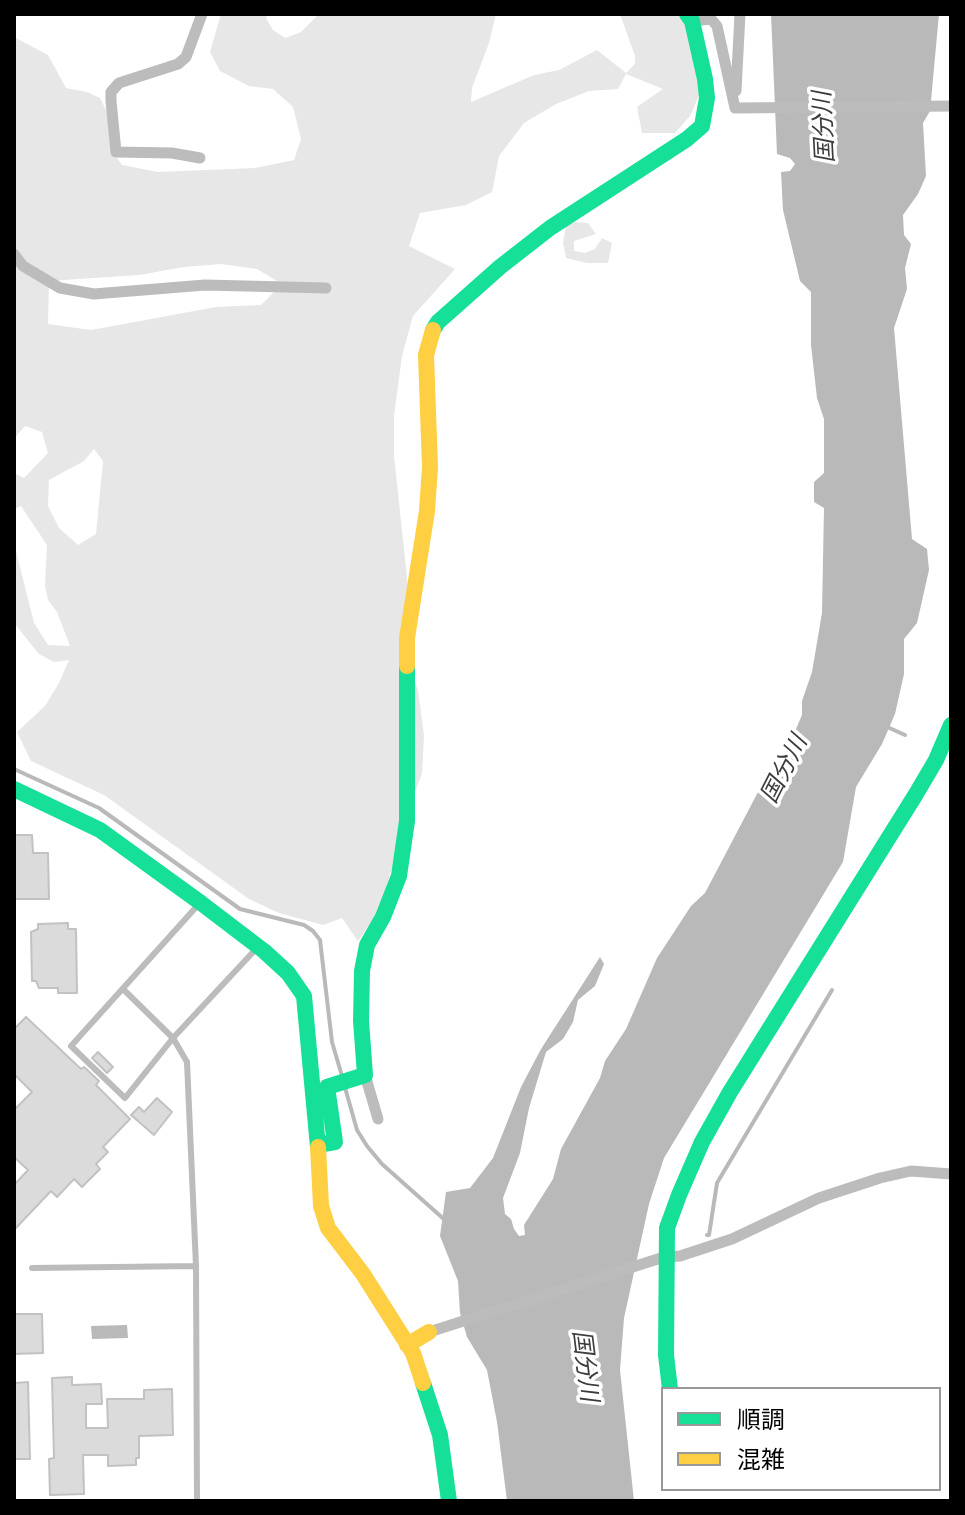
<!DOCTYPE html>
<html>
<head>
<meta charset="utf-8">
<style>
	body { margin:0 }
	#map { position:relative; width:965px; height:1515px; overflow:hidden; background:#fff; font-family:"Source Sans 3","Noto Sans JP",sans-serif }
	canvas { display:block }
	.frame { position:absolute; inset:0; border:16px solid #000; pointer-events:none }
	.legend { position:absolute; left:661px; top:1387px; width:280px; height:104px; box-sizing:border-box; background:#fff; border:2px solid #999; margin:0; padding:10px 14px; list-style:none; font-size:24px; color:#000 }
	.legend li { display:flex; align-items:center; gap:16px; height:40px }
	.legend b { width:40px; border:2px solid #999 }
</style>
</head>
<body>
<div id="map">
<canvas width="965" height="1515"></canvas>
<div class="frame"></div>
<ul class="legend">
<li><b style="height:10px;background:#16e098"></b>順調</li>
<li><b style="height:10px;background:#ffcf43"></b>混雑</li>
</ul>
</div>
<script>
const context = document.querySelector('canvas').getContext('2d');
context.lineJoin = 'round';
function paint(path, color) { context.fillStyle = color; context.fill(path, 'evenodd'); }
const shape = rows => new Path2D(rows.map(r => 'M' + r).join(''));
function strokePath(path, color, width, dash) { context.strokeStyle = color; context.lineWidth = width; context.lineCap = dash ? 'butt' : 'round'; context.setLineDash(dash || []); context.stroke(path); }
function label(font, color, halo, rows, align = 'center') {
  context.font = font + ' "Source Sans 3","Noto Sans JP",sans-serif'; context.lineWidth = 7; context.setLineDash([]); context.textBaseline = 'middle'; context.strokeStyle = halo; context.fillStyle = color; for (const [text, x, y, turn = 0] of rows) {
    context.save(); context.translate(x, y); context.rotate((+turn || 0) * Math.PI / 180); context.textAlign = isNaN(turn) ? turn : align; if (halo) context.strokeText(text, 0, 0); context.fillText(text, 0, 0); context.restore();
  }
}
paint(shape([
	[221,14,267,14,266,18,273,30,285,38,301,32,319,14,496,14,489,43,472,88,471,102,534,75,559,70,597,50,626,73,635,64,635,56,620,14,688,14,704,84,690,116,675,133,642,133,637,107,663,89,626,74,618,89,589,91,556,104,524,123,499,156,492,192,466,205,420,213,409,246,455,269,413,316,402,356,394,416,394,455,409,597,409,666,418,690,424,736,422,773,409,808,402,846,390,874,383,906,358,941,342,918,323,925,279,913,249,899,104,795,31,761,17,732,45,706,59,683,69,660,54,662,39,654,14,623,14,543,34,623,48,645,70,646,57,612,48,600,45,586,47,545,21,506,14,509,14,473,24,478,48,453,42,432,25,426,14,439,14,37,48,55,66,88,87,92,100,98,110,118,110,148,122,165,158,172,255,168,294,160,301,139,293,107,273,89,249,86,220,71,210,52],
	[221,264,257,269,282,284,261,305,216,307,91,330,48,324,49,281,139,275,184,267],
	[94,449,103,461,96,534,78,545,59,528,48,506,49,480,84,461],
	[575,222,588,223,596,234,574,241,574,251,585,253,595,249,602,238,612,243,608,263,587,263,566,258,563,243,566,226]
]), '#e7e7e7');
paint(shape([
	[771,14,939,14,930,111,923,123,926,176,918,194,903,215,904,235,911,244,905,268,907,289,894,328,912,539,927,549,929,570,917,623,904,639,904,674,895,714,882,744,856,787,843,862,664,1158,649,1204,624,1318,620,1370,634,1501,507,1501,497,1422,487,1370,467,1337,460,1313,458,1281,440,1236,446,1192,470,1188,493,1158,521,1087,541,1049,600,957,604,964,595,986,578,1000,573,1022,563,1039,546,1052,529,1108,520,1153,503,1198,505,1214,511,1219,514,1229,519,1236,525,1235,524,1225,553,1179,561,1149,600,1078,605,1061,626,1029,657,958,691,906,705,893,768,773,773,782,802,715,802,701,812,672,822,613,824,508,814,502,814,482,824,473,824,419,817,398,811,345,811,292,800,281,783,210,781,172,790,171,795,164,790,158,777,154],
	[127,1325,128,1338,92,1339,91,1326]
]), '#b9b9b9');
strokePath(shape([
	[885,726,905,735],
	[14,769,99,808,240,909,304,925,313,931,320,940,332,1042,342,1076],
	[344,1084,357,1130,367,1146,382,1164,446,1221],
	[707,1235,709,1235,717,1183,832,990]
]), '#b9b9b9', 4);
const building = shape([
	[14,835,32,835,33,853,48,853,49,899,14,899,14,835],
	[68,923,68,929,76,929,77,993,58,993,58,988,39,988,36,981,32,981,31,932,38,929,38,924,68,923],
	[26,1017,81,1069,84,1067,99,1081,96,1085,130,1119,103,1147,108,1152,96,1164,100,1169,82,1187,74,1179,57,1197,51,1191,14,1230,14,1185,28,1170,14,1157,14,1110,32,1092,14,1074,14,1029,26,1017],
	[98,1052,113,1067,107,1073,92,1058,98,1052],
	[157,1098,172,1112,154,1135,131,1115,139,1107,144,1112,157,1098],
	[14,1314,42,1314,43,1353,14,1354,14,1314],
	[72,1377,72,1385,101,1384,102,1404,86,1404,86,1428,108,1428,107,1399,144,1399,144,1390,172,1389,173,1435,139,1436,139,1458,136,1458,136,1465,108,1466,108,1455,83,1455,84,1494,50,1495,49,1459,54,1458,52,1378,72,1377],
	[28,1382,30,1459,14,1459,14,1383,28,1382]
]);
paint(building, '#dbdbdb');
strokePath(building, '#c2c2c2', 2);
strokePath(shape([
	[198,905,71,1046,125,1098,173,1038,255,950],
	[123,989,173,1038,187,1062,196,1266,197,1501],
	[32,1268,196,1266]
]), '#bcbcbc', 6);
strokePath(shape([
	[692,21,711,19,717,26,735,108],
	[736,91,740,14],
	[735,108,951,106],
	[200,158,172,153,116,152,111,101,111,92,119,83,178,64,186,57,202,14],
	[14,254,23,266,60,288,94,294,205,285,326,288],
	[365,1075,378,1119],
	[668,1257,680,1256,732,1239,819,1198,880,1178,911,1171,951,1174],
	[429,1332,661,1258]
]), '#bcbcbc', 11);
strokePath(shape([
	[433,330,438,322,500,267,550,228,687,139,702,126,707,98,705,79,692,21,687,14],
	[14,789,100,830,201,903,264,951,288,973,304,996,318,1147],
	[318,1145,335,1142,327,1087,365,1075,361,1021,362,971,367,945,383,917,399,876,407,821,407,666],
	[423,1383,440,1435,449,1501],
	[670,1389,666,1355,667,1228,679,1195,702,1142,730,1092,916,794,936,760,951,725]
]), '#16e098', 16);
strokePath(shape([
	[407,666,407,638,427,511,430,467,426,355,433,330],
	[318,1147,321,1206,328,1228,363,1274,413,1353,423,1383],
	[407,1345,429,1332]
]), '#ffcf43', 16);
label('italic 24px', '#3c3c3c', '#fff', [
	["国分川",826,127,-93],
	["国分川",786,770,-63],
	["国分川",583,1366,83]
]);
</script>
</body>
</html>
